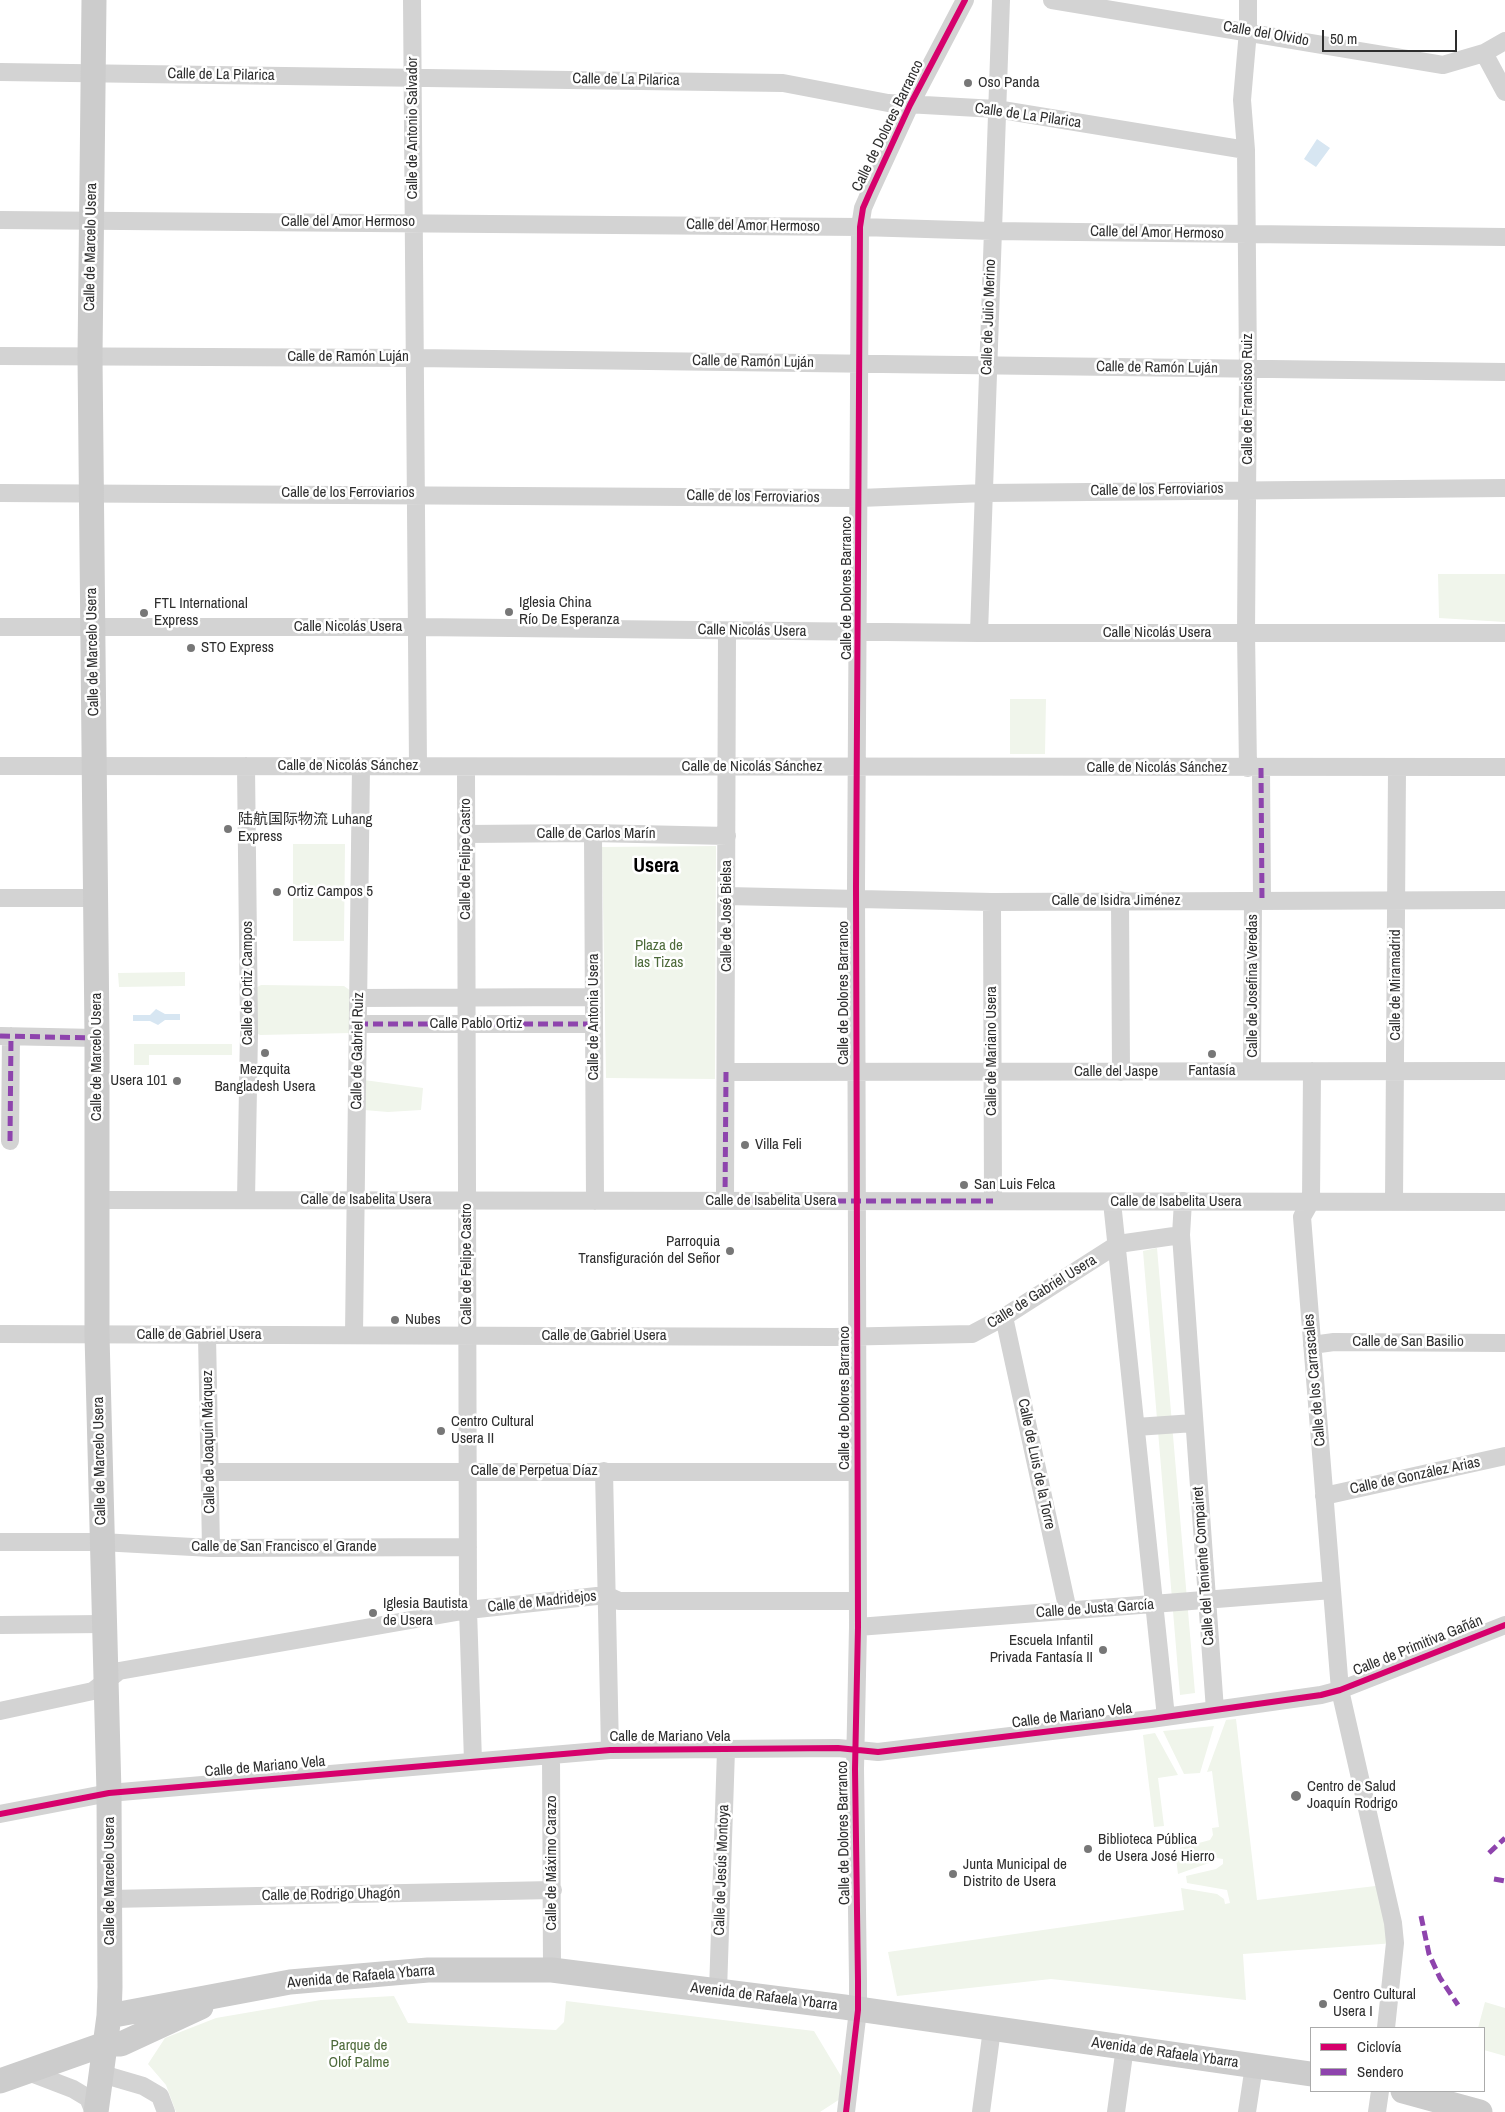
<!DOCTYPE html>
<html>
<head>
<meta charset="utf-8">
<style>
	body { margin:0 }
	#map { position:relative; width:1505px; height:2112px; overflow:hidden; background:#fff; font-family:"Archivo Narrow",sans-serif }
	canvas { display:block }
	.legend { position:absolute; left:1310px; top:2027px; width:175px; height:65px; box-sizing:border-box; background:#fff; border:1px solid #ababab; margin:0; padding:6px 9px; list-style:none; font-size:15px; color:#2e2e2e }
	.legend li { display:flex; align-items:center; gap:10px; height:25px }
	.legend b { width:25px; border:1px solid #ababab }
	.scale { position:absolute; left:1322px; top:30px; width:135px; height:22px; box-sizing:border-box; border:2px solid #2e2e2e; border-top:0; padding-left:6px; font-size:15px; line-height:18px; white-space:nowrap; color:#2e2e2e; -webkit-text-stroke:4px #fff; paint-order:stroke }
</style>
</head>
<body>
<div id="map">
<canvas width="1505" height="2112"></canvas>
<ul class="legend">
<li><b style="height:6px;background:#d6006c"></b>Ciclovía</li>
<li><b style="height:6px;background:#8e44ad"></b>Sendero</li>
</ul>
<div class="scale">50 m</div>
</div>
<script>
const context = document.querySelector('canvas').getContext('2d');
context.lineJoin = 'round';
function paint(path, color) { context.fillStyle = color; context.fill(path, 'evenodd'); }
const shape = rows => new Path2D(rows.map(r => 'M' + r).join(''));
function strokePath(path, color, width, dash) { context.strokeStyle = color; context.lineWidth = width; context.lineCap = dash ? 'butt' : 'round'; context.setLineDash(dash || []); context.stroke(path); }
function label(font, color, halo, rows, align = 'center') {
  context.font = font + ' "Archivo Narrow","Noto Sans SC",sans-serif'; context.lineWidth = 5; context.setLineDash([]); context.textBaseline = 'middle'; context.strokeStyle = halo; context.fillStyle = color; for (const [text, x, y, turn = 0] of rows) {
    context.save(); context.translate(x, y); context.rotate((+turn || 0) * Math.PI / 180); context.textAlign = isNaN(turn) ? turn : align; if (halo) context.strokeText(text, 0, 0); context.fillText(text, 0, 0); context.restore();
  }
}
paint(shape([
	[1438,574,1505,574,1505,622,1439,618],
	[1010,699,1046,699,1045,754,1010,754],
	[293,844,345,844,344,941,293,941],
	[716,846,715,1079,606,1078,602,847],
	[185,972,185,986,119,987,118,973],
	[261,985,344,986,351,991,351,1033,260,1035,254,1032,254,989],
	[134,1044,232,1044,232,1055,149,1055,149,1065,134,1065],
	[364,1080,423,1088,421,1110,388,1112,364,1110],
	[1157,1248,1195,1693,1180,1695,1143,1251],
	[1236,1719,1257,1900,1384,1885,1395,1943,1243,1954,1246,2000,1051,1979,897,1996,888,1952,1184,1910,1181,1888,1217,1894,1224,1899,1225,1904,1230,1903,1227,1890,1187,1883,1186,1876,1216,1869,1223,1864,1223,1859,1181,1853,1180,1848,1210,1840,1213,1835,1212,1828,1219,1827,1212,1771,1207,1772,1226,1720],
	[1214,1726,1200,1773,1184,1774,1163,1731],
	[1155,1733,1178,1775,1158,1778,1164,1826,1154,1827,1143,1735],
	[1176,1858,1205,1860,1209,1863,1178,1874],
	[394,1996,408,2023,556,2030,564,2022,566,2001,814,2031,841,2076,840,2099,820,2112,176,2112,166,2085,148,2064,165,2038,216,2018,321,2000],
	[1485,2002,1505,2008,1505,2056,1484,2050,1484,2028,1478,2028]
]), '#f0f5eb');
paint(shape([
	[1317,139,1330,148,1316,167,1304,159],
	[156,1009,165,1014,180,1014,180,1020,165,1020,158,1025,150,1021,133,1021,133,1015,150,1015]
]), '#d7e6f2');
strokePath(shape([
	[412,0,418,766],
	[1052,0,1443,65,1484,53,1505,41],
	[1484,53,1505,92],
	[0,72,783,83,888,103,996,109,1246,150],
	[0,220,860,227,992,231,1505,237],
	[0,356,415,358,1505,372],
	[0,493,860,498,985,493,1505,488],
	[0,627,417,627,979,633,1505,633],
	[979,633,1001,0],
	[0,766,1505,767],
	[466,767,468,1610,473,1761],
	[1248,768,1246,633,1248,369,1246,150,1242,100,1248,31,1248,0],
	[1261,768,1262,901],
	[593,833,595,1201],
	[466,834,593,833,727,836],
	[727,896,992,902,1505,900],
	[0,898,96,898],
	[1120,900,1121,1072],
	[992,902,993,1201],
	[358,998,593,997],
	[358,1024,594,1024],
	[0,1036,97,1038],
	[1252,1071,1253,901],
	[1312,1071,1311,1201,1302,1217,1340,1690,1393,1923,1395,1943,1386,2028],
	[726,1072,1505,1071],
	[10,1141,11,1036],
	[98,1200,1505,1202],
	[246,1200,249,1032,246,766],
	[725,1201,727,631],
	[1183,1201,1181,1235,1215,1710],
	[1112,1202,1166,1717],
	[1394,1202,1397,769],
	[1004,1317,1068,1611],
	[0,1334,834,1337,972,1334,1004,1317,1118,1244,1181,1235],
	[207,1335,211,1548],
	[354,1335,361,766],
	[1312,1345,1334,1342,1505,1343],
	[1136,1427,1194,1423],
	[604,1471,610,1750],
	[210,1472,857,1472],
	[1324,1496,1505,1456],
	[0,1542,101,1542,211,1548,468,1547],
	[0,1625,103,1624],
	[858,1627,1332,1590],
	[0,1711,93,1691,119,1671,468,1610,606,1595,619,1601,857,1601],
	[551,1755,552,1970],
	[0,1814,109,1793,610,1750,838,1748,878,1752,1151,1719,1321,1695,1340,1690,1505,1625],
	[110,1899,553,1890],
	[718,1991,726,1750],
	[26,2071,73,2089,88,2098,94,2112],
	[102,2074,143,2086,160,2096,166,2112],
	[846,2112,858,2010,858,1981,855,1769,858,1627,856,886,860,227,863,208,870,192,910,105,965,0],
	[981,2112,992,2029],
	[1116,2112,1125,2047],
	[1247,2112,1254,2066],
	[1377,2112,1380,2091]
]), '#d3d3d3', 18);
strokePath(shape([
	[94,0,90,357,97,1038,97,1335,109,1793,110,1987,109,2016,96,2112],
	[109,2016,290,1982,428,1970,552,1970,844,2007,1311,2074],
	[0,2081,105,2044,121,2044,201,2007],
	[1403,2091,1480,2112]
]), '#ccc', 25);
strokePath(shape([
	[1261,768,1262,901],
	[358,1024,594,1024],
	[0,1036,97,1038],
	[726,1072,725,1201,993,1201],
	[10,1141,11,1036],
	[1489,1853,1505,1838],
	[1494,1879,1505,1881],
	[1421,1916,1429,1954,1440,1978,1458,2005]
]), '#8e44ad', 5, [10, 5]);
strokePath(shape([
	[0,1814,109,1793,610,1750,838,1748,878,1752,1151,1719,1321,1695,1340,1690,1505,1625],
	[846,2112,858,2010,858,1981,855,1769,858,1627,856,886,860,227,863,208,870,192,910,105,965,0]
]), '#d6006c', 6);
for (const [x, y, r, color] of [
	[968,83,5,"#777"],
	[509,612,5,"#777"],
	[144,613,5,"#777"],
	[191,648,5,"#777"],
	[228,829,5,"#777"],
	[277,892,5,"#777"],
	[265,1053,5,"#777"],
	[1212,1054,5,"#777"],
	[177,1081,5,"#777"],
	[745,1145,5,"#777"],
	[964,1185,5,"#777"],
	[730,1251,5,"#777"],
	[395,1320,5,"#777"],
	[441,1431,5,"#777"],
	[373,1613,5,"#777"],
	[1103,1650,5,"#777"],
	[1296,1796,6,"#777"],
	[1088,1849,5,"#777"],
	[953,1874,5,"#777"],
	[1323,2004,5,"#777"]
]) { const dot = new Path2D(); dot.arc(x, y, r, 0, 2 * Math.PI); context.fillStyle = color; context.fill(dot); strokePath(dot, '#fff', 2); }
label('15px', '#2e2e2e', '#fff', [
	["Calle del Olvido",1266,34,10],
	["Calle de La Pilarica",221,75,1],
	["Calle de La Pilarica",626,80,1],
	["Calle de La Pilarica",1028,116,8],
	["Calle de Dolores Barranco",888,126,-64],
	["Calle de Antonio Salvador",413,128,-90],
	["Calle del Amor Hermoso",348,222],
	["Calle del Amor Hermoso",753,226,1],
	["Calle del Amor Hermoso",1157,233,1],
	["Calle de Marcelo Usera",91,247,-89],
	["Calle de Julio Merino",989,317,-88],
	["Calle de Ramón Luján",348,357],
	["Calle de Ramón Luján",753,362,1],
	["Calle de Ramón Luján",1157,368,1],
	["Calle de Francisco Ruiz",1248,399,-90],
	["Calle de los Ferroviarios",1157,490,-1],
	["Calle de los Ferroviarios",348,493],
	["Calle de los Ferroviarios",753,497,1],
	["Calle de Dolores Barranco",847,588,-90],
	["Calle Nicolás Usera",348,627],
	["Calle Nicolás Usera",752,631,1],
	["Calle Nicolás Usera",1157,633],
	["Calle de Marcelo Usera",93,652,-91],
	["Calle de Nicolás Sánchez",348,766],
	["Calle de Nicolás Sánchez",752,767],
	["Calle de Nicolás Sánchez",1157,768],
	["Calle de Carlos Marín",596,834],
	["Calle de Felipe Castro",466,859,-90],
	["Calle de Isidra Jiménez",1116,901],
	["Calle de José Bielsa",727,916,-90],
	["Calle de Ortiz Campos",248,983,-90],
	["Calle de Miramadrid",1396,985,-90],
	["Calle de Josefina Veredas",1253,986,-90],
	["Calle de Dolores Barranco",844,993,-90],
	["Calle de Antonia Usera",594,1017,-90],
	["Calle Pablo Ortiz",476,1024],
	["Calle de Gabriel Ruiz",358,1051,-89],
	["Calle de Mariano Usera",992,1051,-90],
	["Calle de Marcelo Usera",97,1057,-90],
	["Calle del Jaspe",1116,1072],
	["Calle de Isabelita Usera",366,1200],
	["Calle de Isabelita Usera",771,1201],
	["Calle de Isabelita Usera",1176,1202],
	["Calle de Felipe Castro",467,1264,-90],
	["Calle de Gabriel Usera",1042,1292,-32],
	["Calle de Gabriel Usera",199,1335],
	["Calle de Gabriel Usera",604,1336],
	["Calle de San Basilio",1408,1342],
	["Calle de los Carrascales",1315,1380,-95],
	["Calle de Dolores Barranco",845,1398,-90],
	["Calle de Joaquín Márquez",209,1442,-91],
	["Calle de Marcelo Usera",100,1461,-91],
	["Calle de Luis de la Torre",1036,1464,78],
	["Calle de Perpetua Díaz",534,1471],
	["Calle de González Arias",1415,1476,-12],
	["Calle de San Francisco el Grande",284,1547],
	["Calle del Teniente Compairet",1204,1566,-94],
	["Calle de Madridejos",542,1602,-6],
	["Calle de Justa García",1095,1609,-4],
	["Calle de Primitiva Gañán",1418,1646,-22],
	["Calle de Mariano Vela",1072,1716,-7],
	["Calle de Mariano Vela",670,1737],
	["Calle de Mariano Vela",265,1767,-5],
	["Calle de Dolores Barranco",844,1833,-91],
	["Calle de Máximo Carazo",552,1863,-90],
	["Calle de Jesús Montoya",722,1870,-88],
	["Calle de Marcelo Usera",110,1881,-90],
	["Calle de Rodrigo Uhagón",331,1895,-1],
	["Avenida de Rafaela Ybarra",361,1977,-5],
	["Avenida de Rafaela Ybarra",764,1997,7],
	["Avenida de Rafaela Ybarra",1165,2053,8]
]);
label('15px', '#2e2e2e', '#fff', [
	["Oso Panda",978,83],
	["Iglesia China",519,603],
	["Río De Esperanza",519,620],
	["FTL International",154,604],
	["Express",154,621],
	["STO Express",201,648],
	["陆航国际物流 Luhang",238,820],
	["Express",238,837],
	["Ortiz Campos 5",287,892],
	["Mezquita",265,1070,"center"],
	["Bangladesh Usera",265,1087,"center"],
	["Fantasía",1212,1071,"center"],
	["Usera 101",167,1081,"right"],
	["Villa Feli",755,1145],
	["San Luis Felca",974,1185],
	["Parroquia",720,1242,"right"],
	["Transfiguración del Señor",720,1259,"right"],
	["Nubes",405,1320],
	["Centro Cultural",451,1422],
	["Usera II",451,1439],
	["Iglesia Bautista",383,1604],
	["de Usera",383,1621],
	["Escuela Infantil",1093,1641,"right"],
	["Privada Fantasía II",1093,1658,"right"],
	["Centro de Salud",1307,1787],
	["Joaquín Rodrigo",1307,1804],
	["Biblioteca Pública",1098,1840],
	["de Usera José Hierro",1098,1857],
	["Junta Municipal de",963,1865],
	["Distrito de Usera",963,1882],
	["Centro Cultural",1333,1995],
	["Usera I",1333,2012]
], 'left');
label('15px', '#4d6a3a', '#fff', [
	["Plaza de",659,946],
	["las Tizas",659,963],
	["Parque de",359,2046],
	["Olof Palme",359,2063]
]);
label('bold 20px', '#000', '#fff', [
	["Usera",656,867]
]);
</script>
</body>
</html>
